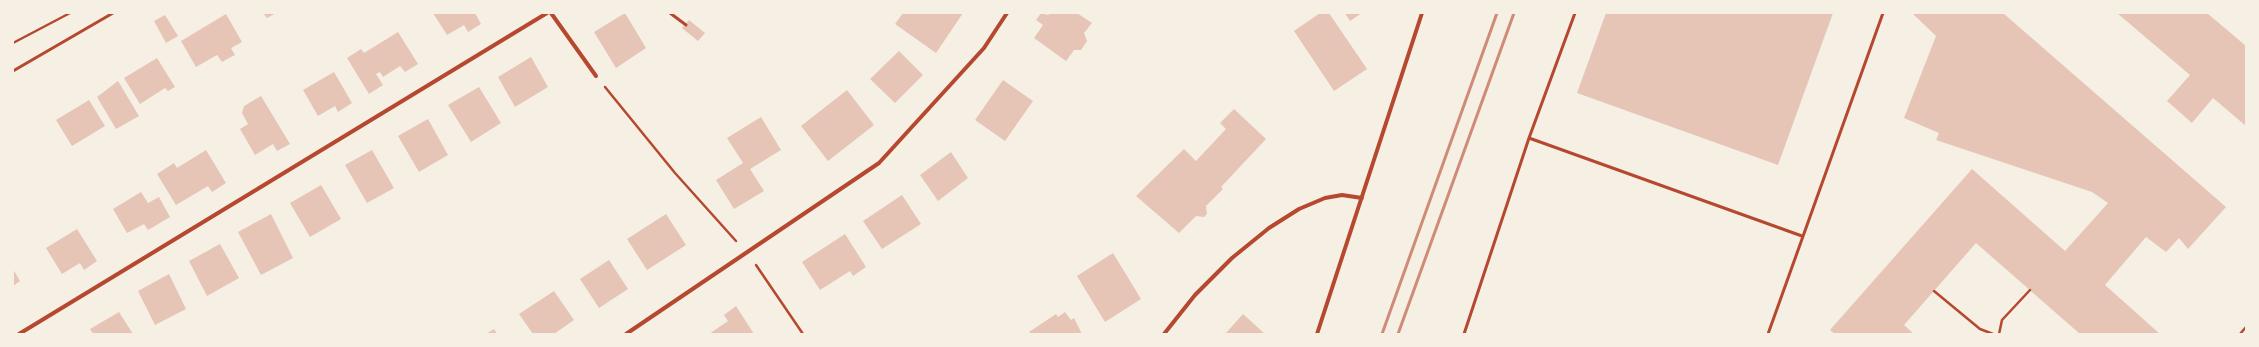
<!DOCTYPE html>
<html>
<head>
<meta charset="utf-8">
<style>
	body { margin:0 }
	#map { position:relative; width:2259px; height:347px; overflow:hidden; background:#f6efe4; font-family:Mulish,sans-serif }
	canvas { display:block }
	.frame { position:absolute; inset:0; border:14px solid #f6efe4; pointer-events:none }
</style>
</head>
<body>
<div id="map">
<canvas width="2259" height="347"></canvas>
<div class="frame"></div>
</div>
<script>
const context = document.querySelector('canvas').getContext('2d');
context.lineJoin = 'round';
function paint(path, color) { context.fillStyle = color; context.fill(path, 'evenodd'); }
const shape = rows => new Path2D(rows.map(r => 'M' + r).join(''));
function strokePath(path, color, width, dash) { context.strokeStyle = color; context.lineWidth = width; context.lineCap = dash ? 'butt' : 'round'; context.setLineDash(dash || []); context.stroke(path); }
paint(shape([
	[263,13,276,13,267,18],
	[433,13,475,13,481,24,468,32,464,25,447,35],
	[625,13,646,48,616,68,594,32],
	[903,13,963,13,936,53,895,24],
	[1041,13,1048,15,1050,13,1077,13,1092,23,1084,33,1087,41,1081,50,1074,50,1066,61,1034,38,1043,25,1036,20],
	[1320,13,1329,13,1367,69,1334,91,1294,31],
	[1345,13,1362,13,1350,21],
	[1606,13,1833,13,1778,165,1577,93],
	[1912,13,2003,13,2226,207,2188,249,2179,238,2166,252,2146,237,2105,285,2160,334,2080,334,1976,243,1904,325,1914,334,1835,334,1830,330,1972,169,2065,251,2108,203,2092,192,1936,140,1939,133,1904,118,1936,36],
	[2117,13,2207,13,2246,46,2246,126,2213,98,2192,123,2167,101,2190,75],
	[226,14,242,42,231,48,235,55,229,58,222,62,217,55,196,67,181,41],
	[165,15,178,36,166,43,154,21],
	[689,20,705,33,698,41,682,28],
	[398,32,418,64,405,72,400,66,383,77,380,72,376,74,383,85,369,94,347,58,361,49,364,53],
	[899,51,923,75,895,103,870,79],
	[531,57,548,87,515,107,498,77],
	[157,58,175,87,168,91,165,88,140,104,124,78],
	[334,72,352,103,338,112,335,106,318,116,303,90],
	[1003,80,1033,101,1005,141,975,120],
	[118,81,139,116,116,129,97,97],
	[479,87,501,123,471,142,448,105],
	[847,90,874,125,828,161,801,126],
	[261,96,290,144,277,151,273,144,255,155,240,129,248,124,242,113,244,106],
	[89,100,105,126,72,146,56,120],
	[1234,109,1266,139,1221,187,1223,189,1206,206,1207,214,1204,217,1196,216,1179,233,1136,196,1184,149,1196,161,1226,129,1220,123],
	[761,117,781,150,750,169,764,191,734,209,716,180,743,163,727,138],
	[428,119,448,155,419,172,398,136],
	[206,150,226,183,212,192,208,186,176,205,157,174,174,163,177,168],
	[372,150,394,188,367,203,345,165],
	[951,152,968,178,938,201,920,175],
	[321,185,341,219,310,237,290,203],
	[141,192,148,203,159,197,170,217,148,230,144,224,127,233,113,209],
	[902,195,921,224,882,249,863,221],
	[271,214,293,258,261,275,238,232],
	[666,214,686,245,647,270,627,239],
	[77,229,97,261,84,270,80,263,62,274,46,248],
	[845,234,866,267,853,276,850,271,820,290,802,262],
	[220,244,239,278,207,296,189,261],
	[1113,253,1141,299,1105,322,1077,276],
	[609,260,628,289,599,308,580,279],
	[13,269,20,281,13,286],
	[169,274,186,309,155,325,138,291],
	[554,291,574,320,554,334,533,334,519,314],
	[736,306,754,334,709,334,728,321,724,315],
	[119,312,133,334,93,334,90,329],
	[1065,312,1071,320,1074,318,1082,334,1031,334,1029,332,1056,314,1058,317],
	[1243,314,1265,334,1225,334],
	[494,329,497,334,486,334]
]), '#e6c5b7');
strokePath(shape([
	[13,43,70,13],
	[605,87,675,173,736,241],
	[756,265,803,334],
	[1934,291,1980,329,1993,334],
	[1999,334,2002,320,2030,290],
	[2240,334,2246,327]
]), '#b5482f', 2.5);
strokePath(shape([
	[670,13,686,25],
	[13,71,113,13],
	[1529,138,1802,236],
	[1464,334,1529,138,1575,13],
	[1768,334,1883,13]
]), '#b5482f', 3);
strokePath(shape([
	[551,13,596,76],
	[19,334,547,13],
	[626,334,879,163,984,48,1007,13],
	[1164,334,1195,295,1232,258,1269,228,1299,209,1325,198,1342,195,1362,198],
	[1317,334,1422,13]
]), '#b5482f', 4);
strokePath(shape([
	[1382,334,1497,13],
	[1398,334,1514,13]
]), '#cf8b77', 3);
</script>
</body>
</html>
